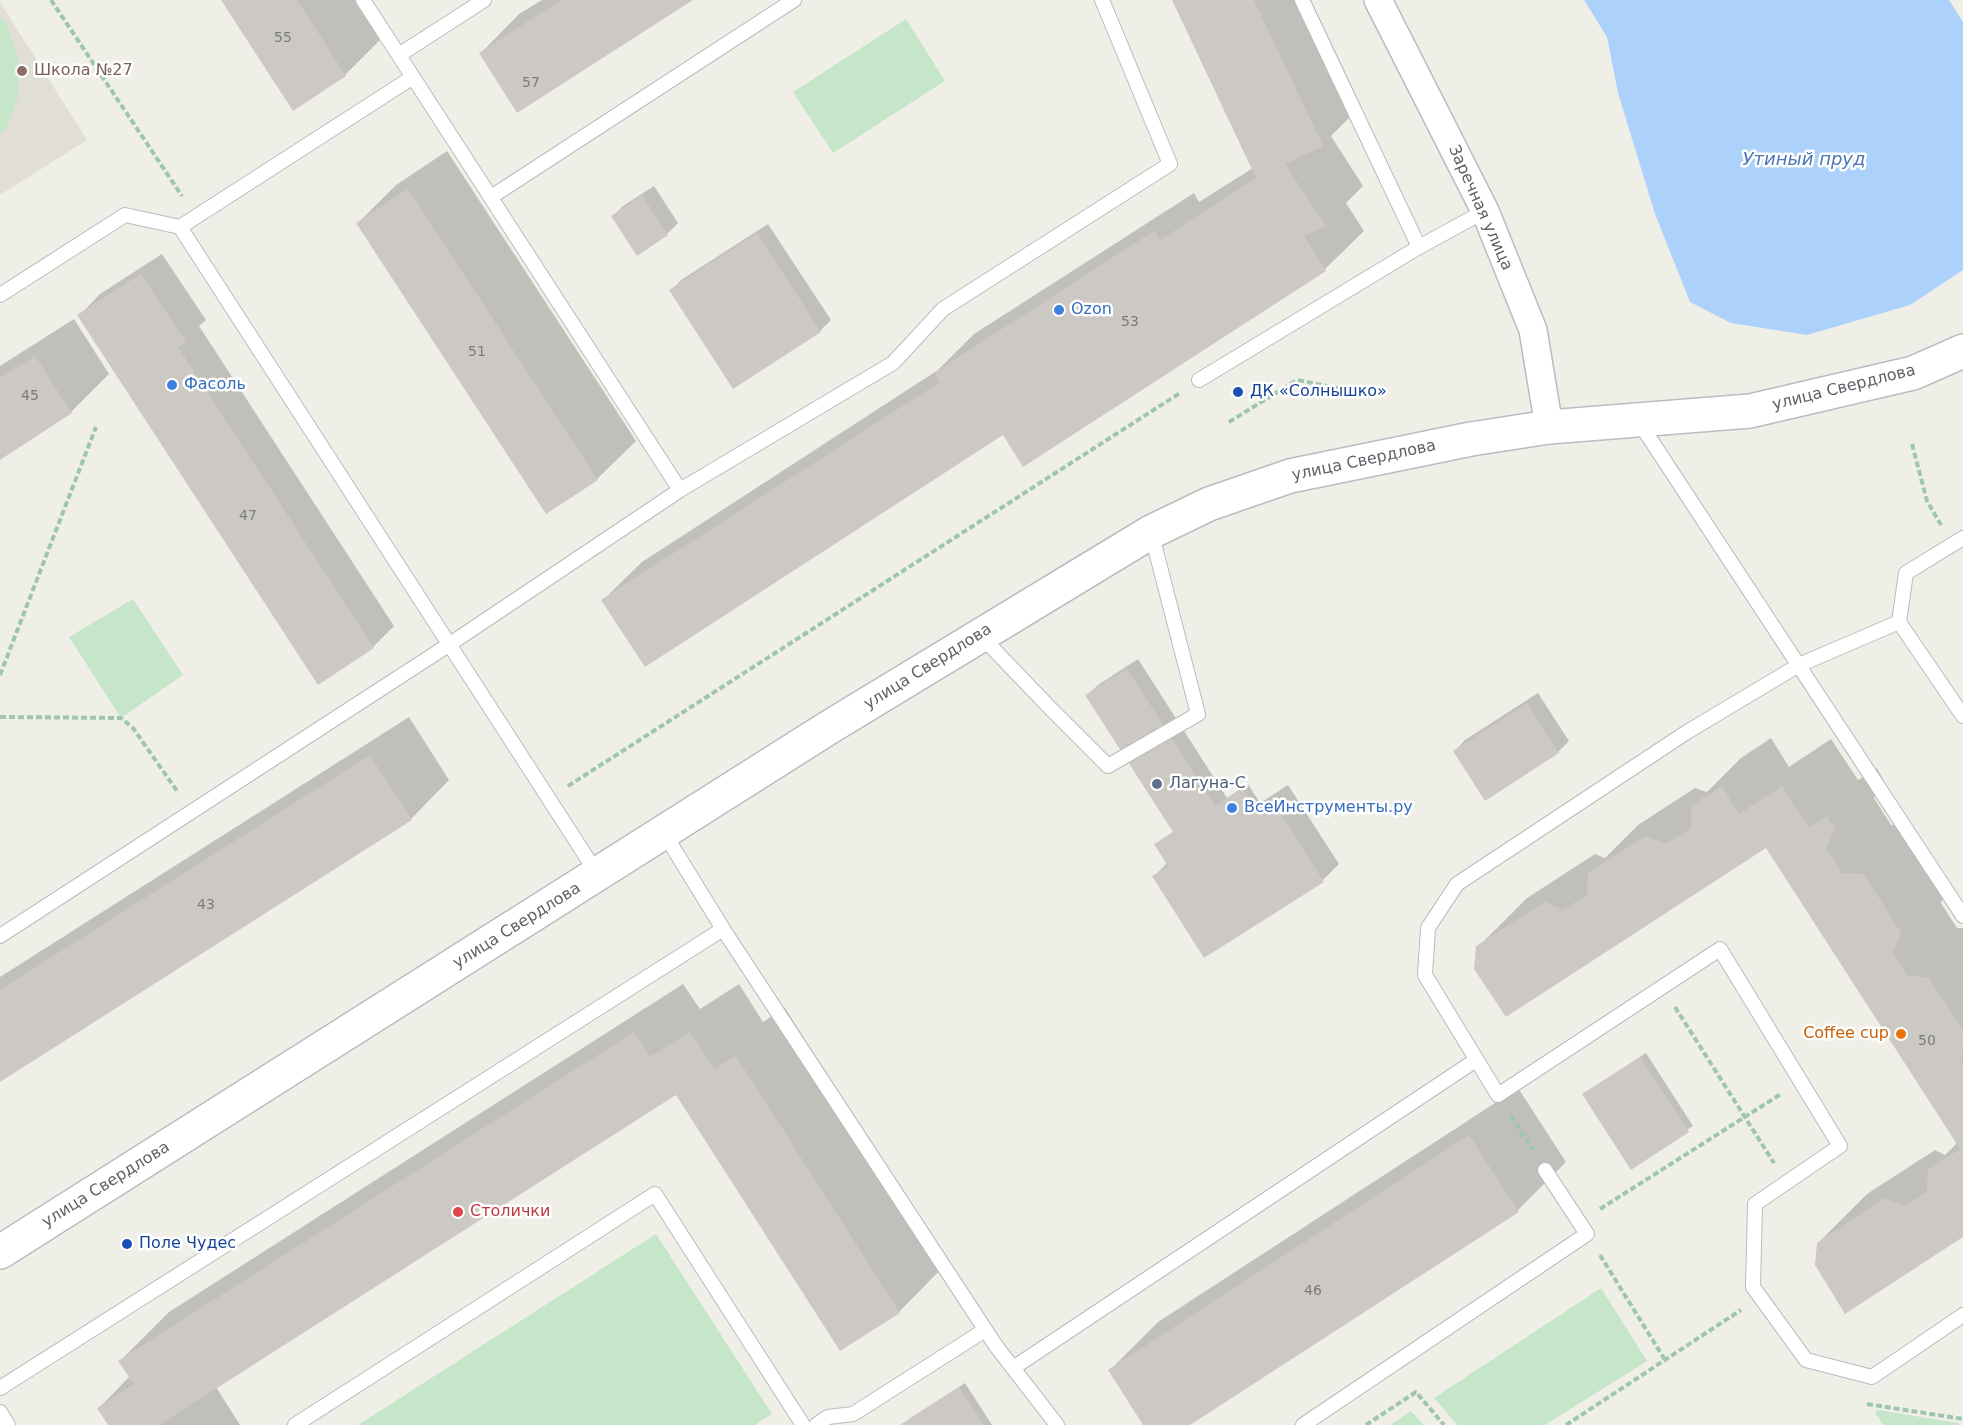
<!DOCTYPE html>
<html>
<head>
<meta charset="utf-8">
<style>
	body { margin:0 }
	canvas { display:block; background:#f0efe7 }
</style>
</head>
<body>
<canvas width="1963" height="1425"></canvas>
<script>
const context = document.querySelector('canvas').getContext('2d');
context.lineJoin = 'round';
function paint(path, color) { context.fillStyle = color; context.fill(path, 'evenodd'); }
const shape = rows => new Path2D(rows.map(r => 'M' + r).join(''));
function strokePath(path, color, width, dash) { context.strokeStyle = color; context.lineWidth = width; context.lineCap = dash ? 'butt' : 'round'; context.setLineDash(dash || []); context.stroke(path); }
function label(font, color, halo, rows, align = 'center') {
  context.font = font + ' "DejaVu Sans",sans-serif'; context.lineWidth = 5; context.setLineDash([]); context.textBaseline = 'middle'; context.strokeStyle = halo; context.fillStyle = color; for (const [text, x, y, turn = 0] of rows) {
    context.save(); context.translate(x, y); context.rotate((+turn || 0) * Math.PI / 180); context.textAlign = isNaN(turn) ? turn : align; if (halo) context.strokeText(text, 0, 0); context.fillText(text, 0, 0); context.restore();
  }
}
paint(shape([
	[0,2,87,140,0,195]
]), '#e0ded5');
paint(shape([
	[0,16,5,22,19,59,19,94,7,127,0,136],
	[906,19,945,81,833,153,793,92],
	[133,599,183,675,121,718,69,637],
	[656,1234,772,1414,755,1425,358,1425],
	[1601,1288,1647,1361,1545,1425,1457,1425,1434,1398],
	[1878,1410,1958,1423,1960,1425,1883,1425,1875,1412],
	[1411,1411,1424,1425,1390,1425]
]), '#c5e6c8');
paint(shape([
	[1584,0,1949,0,1963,22,1963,270,1910,305,1807,335,1731,323,1690,302,1655,214,1618,93,1607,37]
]), '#acd2fb');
paint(shape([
	[222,0,360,0,384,36,345,75],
	[542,0,690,0,481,53,519,14],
	[1174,0,1311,0,1361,106,1331,136,1363,186,1346,203,1364,231,1325,269,1024,465,1003,433,603,600,642,562,938,370,974,334,1194,193,1199,202,1253,168],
	[447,151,636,441,597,479,358,223,396,185],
	[654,186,678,223,667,234,613,216,623,206],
	[768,224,831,320,820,331,671,291,681,280],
	[162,254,206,320,199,326,394,626,373,647,79,316,100,294],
	[74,319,109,374,71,412,0,458,0,366],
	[1138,659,1227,798,1248,784,1260,803,1288,785,1339,864,1323,880,1205,956,1154,876,1168,862,1156,844,1174,831,1087,695,1098,685],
	[1538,693,1569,741,1558,752,1486,799,1455,751,1465,740],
	[409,717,449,780,411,819,0,1080,0,977],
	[1771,738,1789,767,1831,739,1858,780,1877,768,1883,779,1874,798,1891,825,1913,826,1949,883,1941,903,1957,928,1963,928,1963,1236,1818,1243,1867,1194,1935,1150,1945,1155,1957,1143,1766,846,1478,947,1527,898,1595,854,1605,858,1638,825,1695,788,1707,792,1741,758],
	[683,984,700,1009,739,984,763,1022,785,1008,947,1263,899,1312,676,1093,216,1387,240,1425,110,1425,99,1408,130,1376,120,1361,169,1312],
	[1646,1053,1693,1126,1632,1168,1589,1090],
	[1518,1088,1566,1162,1518,1210,1187,1425,1145,1425,1110,1370,1158,1322],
	[965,1383,992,1425,905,1425,909,1419]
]), '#0003');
paint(shape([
	[221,0,297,0,346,76,293,111],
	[561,0,693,0,517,113,479,53],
	[1172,0,1254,0,1323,146,1285,164,1326,226,1304,236,1326,271,1023,467,1003,435,645,667,601,600,940,382,934,373,1154,231,1160,240,1256,178],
	[408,189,598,480,546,514,356,223],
	[642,195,668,235,637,256,611,216],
	[757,233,821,332,733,389,669,290],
	[141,274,186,342,178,347,374,648,318,685,77,315],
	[35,356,72,413,0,460,0,378],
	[1127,669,1215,806,1243,788,1256,810,1272,800,1324,882,1204,958,1152,876,1168,866,1154,844,1173,832,1085,695],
	[1527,703,1559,753,1485,801,1453,751],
	[370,755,412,820,0,1082,0,990],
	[1722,786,1739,814,1782,786,1809,828,1827,816,1835,829,1826,848,1842,873,1864,874,1901,933,1893,953,1908,976,1928,977,1963,1029,1963,1053,1961,1059,1963,1063,1963,1237,1845,1314,1815,1265,1817,1243,1885,1198,1904,1206,1927,1192,1928,1170,1960,1149,1766,848,1506,1017,1474,969,1476,946,1545,902,1563,910,1587,895,1588,873,1646,836,1666,844,1691,828,1691,806],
	[634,1032,650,1057,690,1032,714,1069,736,1056,900,1313,840,1351,676,1095,159,1425,108,1425,97,1408,134,1384,118,1361],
	[1640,1057,1689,1132,1631,1170,1582,1094],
	[1469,1135,1519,1212,1190,1425,1143,1425,1108,1370],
	[959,1387,984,1425,900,1425]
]), '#ccc9c4');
const service = shape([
	[363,0,680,490],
	[1302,0,1419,247,1485,211],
	[399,55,484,0],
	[491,197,794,0],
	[180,227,598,875],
	[0,295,125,215,180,227,413,77],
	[1199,380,1419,247],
	[1639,422,1963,916],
	[1963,538,1906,573,1899,622,1963,716],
	[1899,622,1799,665,1687,732,1457,884,1428,928,1425,975,1498,1095,1720,949,1840,1146,1755,1204,1753,1287,1806,1360,1872,1377,1963,1315],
	[980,635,1051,709,1108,766,1198,714,1151,532],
	[664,833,723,929,996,1346,1057,1425],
	[0,936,450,644,680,490,893,363,943,309,1170,164,1102,0],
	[1013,1368,1476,1060],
	[0,1388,723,929],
	[0,1412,8,1425],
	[295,1425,655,1194,803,1425],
	[816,1425,828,1417,853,1414,985,1330],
	[1303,1425,1587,1234,1545,1170]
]);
const minor = shape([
	[1378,0,1485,211,1533,330,1549,427]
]);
const secondary = shape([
	[0,1252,828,728,1151,532,1209,504,1290,476,1471,439,1549,427,1750,411,1913,373,1963,351]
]);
strokePath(service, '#b9bbc0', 16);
strokePath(minor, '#b9bbc0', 30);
strokePath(secondary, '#babcc2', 36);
strokePath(shape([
	[51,0,182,196],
	[1229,422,1297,380,1373,395],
	[1912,444,1927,501,1941,525],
	[0,675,96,427],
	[0,717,121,718,133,728,177,791],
	[568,786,1180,393],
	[1675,1007,1774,1163],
	[1511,1116,1533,1150],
	[1600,1209,1781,1094],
	[1600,1255,1665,1360],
	[1867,1404,1963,1419],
	[1366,1425,1416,1392,1444,1425],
	[1566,1425,1741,1310]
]), '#9ec6ad', 4, [6, 3]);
strokePath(service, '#fff', 14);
strokePath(minor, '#fff', 27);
strokePath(secondary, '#fff', 33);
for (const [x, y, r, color] of [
	[22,71,6,"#8d6e63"],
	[1059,310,6,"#3f7fe0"],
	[172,385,6,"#3f7fe0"],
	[1238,392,6,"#1a4fb4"],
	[1157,784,6,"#5c6f8a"],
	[1232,808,6,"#3f7fe0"],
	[1901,1034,6,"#e8710a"],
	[458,1212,6,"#e0444e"],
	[127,1244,6,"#1a4fb4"]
]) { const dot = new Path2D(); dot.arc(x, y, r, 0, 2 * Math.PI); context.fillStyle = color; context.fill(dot); strokePath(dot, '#fff', 2); }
label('14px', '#7a7b7e', null, [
	["55",283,38],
	["57",531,83],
	["53",1130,322],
	["51",477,352],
	["45",30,396],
	["47",248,516],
	["43",206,905],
	["50",1927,1041],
	["46",1313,1291]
]);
label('16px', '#785e54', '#fff', [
	["Школа №27",34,71]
], 'left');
label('16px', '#5e6167', '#fff', [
	["Заречная улица",1480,208,66],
	["улица Свердлова",1844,388,-14],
	["улица Свердлова",1364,461,-12],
	["улица Свердлова",928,667,-32],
	["улица Свердлова",517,926,-32],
	["улица Свердлова",106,1185,-32]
]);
label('16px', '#366cbe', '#fff', [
	["Ozon",1071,310],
	["Фасоль",184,385],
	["ВсеИнструменты.ру",1244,808]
], 'left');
label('16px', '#164399', '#fff', [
	["ДК «Солнышко»",1250,392],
	["Поле Чудес",139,1244]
], 'left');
label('16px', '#4e5e75', '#fff', [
	["Лагуна-С",1169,784]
], 'left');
label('16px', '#c56008', '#fff', [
	["Coffee cup",1889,1034]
], 'right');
label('16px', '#be3a42', '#fff', [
	["Столички",470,1212]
], 'left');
label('italic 18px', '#4b77b6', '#fff', [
	["Утиный пруд",1804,160]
]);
</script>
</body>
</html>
